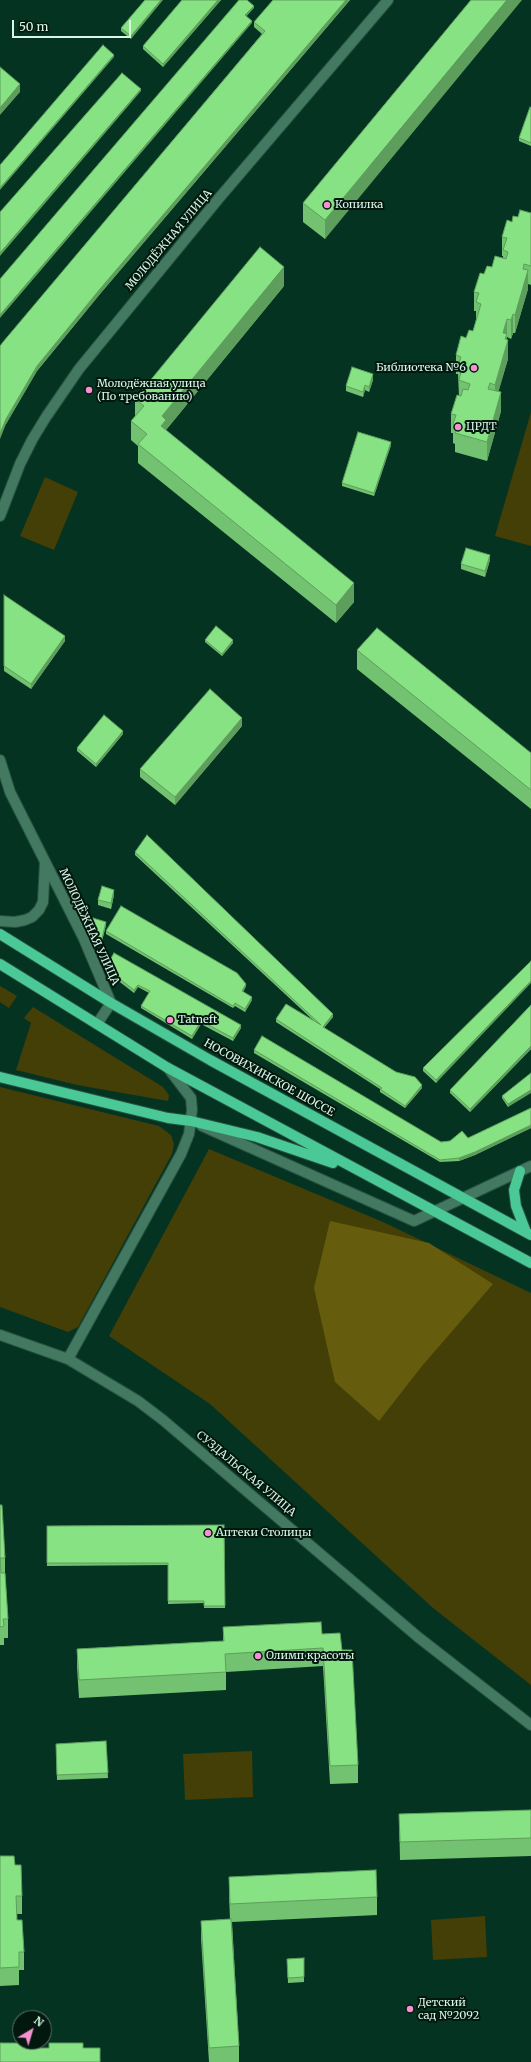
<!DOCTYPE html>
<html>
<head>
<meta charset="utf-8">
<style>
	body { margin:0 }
	#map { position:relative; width:531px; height:2062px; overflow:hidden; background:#053322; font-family:Merriweather,serif }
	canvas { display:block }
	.north { position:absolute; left:12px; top:2010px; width:40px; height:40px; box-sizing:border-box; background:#02180e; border:1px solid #587165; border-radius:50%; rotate:38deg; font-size:11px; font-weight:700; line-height:16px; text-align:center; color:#d9f6e7 }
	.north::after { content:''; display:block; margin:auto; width:14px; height:18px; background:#f690cf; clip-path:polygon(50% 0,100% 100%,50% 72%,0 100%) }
	.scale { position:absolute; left:12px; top:20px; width:119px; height:18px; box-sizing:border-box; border:2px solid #d9f6e7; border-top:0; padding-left:5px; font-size:12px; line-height:14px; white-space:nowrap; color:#d9f6e7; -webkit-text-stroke:3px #02180e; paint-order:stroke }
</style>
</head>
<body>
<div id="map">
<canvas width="531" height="2062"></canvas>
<div class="north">N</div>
<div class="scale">50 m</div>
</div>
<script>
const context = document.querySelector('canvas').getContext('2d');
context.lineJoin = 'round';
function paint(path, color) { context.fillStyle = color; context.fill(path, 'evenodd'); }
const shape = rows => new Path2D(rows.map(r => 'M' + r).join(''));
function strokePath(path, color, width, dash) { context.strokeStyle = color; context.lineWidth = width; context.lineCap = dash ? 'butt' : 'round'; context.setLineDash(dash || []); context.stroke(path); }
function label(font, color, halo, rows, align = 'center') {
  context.font = font + ' Merriweather,serif'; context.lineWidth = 4; context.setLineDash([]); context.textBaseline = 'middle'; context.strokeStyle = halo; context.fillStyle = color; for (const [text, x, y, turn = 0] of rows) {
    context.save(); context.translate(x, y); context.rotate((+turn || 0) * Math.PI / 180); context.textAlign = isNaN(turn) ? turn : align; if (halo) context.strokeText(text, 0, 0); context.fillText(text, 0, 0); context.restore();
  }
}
paint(shape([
	[531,412,531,546,495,536],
	[45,477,78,492,54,550,20,536],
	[0,986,17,996,9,1008,0,1002],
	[33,1007,163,1087,169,1095,168,1101,77,1085,16,1070,31,1023,24,1018],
	[0,1087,159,1126,171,1135,174,1144,172,1154,78,1327,68,1332,0,1307],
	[209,1149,383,1222,531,1293,531,1685,433,1608,210,1404,109,1336],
	[252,1751,253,1797,185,1800,183,1754],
	[485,1916,487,1957,433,1960,431,1920]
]), '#443e07');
paint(shape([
	[330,1221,429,1243,493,1284,422,1366,379,1421,335,1382,314,1288]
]), '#655d0d');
const minor = shape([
	[0,516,20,464,32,440,46,417,79,369,220,197,388,0],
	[0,760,10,792,83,937,111,1003,97,1024],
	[0,921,15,922,25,920,32,917,39,910,43,902,45,862],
	[202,1126,414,1221,531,1166],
	[0,1335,68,1359,138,1401,163,1420,418,1637,531,1725],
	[68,1359,181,1154,189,1134,192,1110,191,1098,168,1068]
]);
const major = shape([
	[0,934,111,1003,210,1060,531,1235],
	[0,964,168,1068,531,1263],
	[0,1077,168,1118,191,1121,257,1137,333,1163],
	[520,1171,514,1190,516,1206,526,1232]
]);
strokePath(minor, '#275242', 12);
strokePath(major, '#275242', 12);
strokePath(minor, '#437961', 10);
strokePath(major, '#4ac896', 10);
paint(shape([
	[145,0,131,39,121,31,121,28],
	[182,0,221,0,163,67,143,49,143,46],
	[350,0,100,294,37,371,6,424,0,346,262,34,254,27,254,22],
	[471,0,325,239,303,222,303,203],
	[531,108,531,146,519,141,519,138],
	[531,213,531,285,528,284,528,289,515,333,513,333,511,339,507,337,507,339,508,359,498,392,501,411,487,461,455,452,455,444,453,443,453,433,451,433,451,414,459,396,458,374,456,374,456,355,466,338,473,331,476,320,476,311,474,311,474,292,492,267,503,258,503,256,502,256,502,237,512,222,518,217],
	[284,286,166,430,354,602,336,623,138,463,138,446,131,440,131,421,135,417,135,399],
	[373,380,369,392,365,390,363,397,346,391,346,386],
	[391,445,374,496,342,486,342,483],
	[490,560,485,577,461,569,461,564],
	[4,595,65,641,31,689,4,671],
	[205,640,233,643,222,656,205,642],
	[357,650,531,753,531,809,357,669],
	[242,726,175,805,140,777,140,769],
	[123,734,96,767,77,751,77,748],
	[135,852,333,1017,324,1028,396,1072,422,1088,405,1108,380,1092,380,1089,276,1022,276,1019,313,1020,135,855],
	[114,895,111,909,98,905,98,900],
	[106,925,102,941,89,937,89,934],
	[106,931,246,986,243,992,252,1000,245,1012,235,1006,233,1008,106,934],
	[531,961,436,1083,423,1071,423,1068],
	[106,967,241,1028,233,1041,201,1024,192,1039,141,1008,141,1006,149,993,138,987,134,993,112,976,106,970],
	[531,1005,531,1049,470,1112,450,1093,450,1090],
	[254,1050,441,1142,468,1138,531,1108,531,1128,475,1155,459,1161,440,1162,254,1053],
	[531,1073,508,1107,502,1098,502,1096],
	[0,1505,5,1558,5,1573,8,1619,8,1638,4,1638,4,1645,0,1645],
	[224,1525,225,1608,204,1608,204,1603,168,1604,168,1565,47,1566,47,1526],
	[223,1627,322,1634,342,1650,358,1765,358,1783,330,1784,323,1666,226,1672,226,1690,79,1698,77,1667,77,1649,223,1641],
	[106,1741,108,1778,57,1780,56,1744],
	[531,1810,531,1856,400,1860,399,1814],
	[0,1856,15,1865,22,1896,22,1914,17,1914,17,1920,24,1952,24,1970,19,1970,19,1985,0,1986],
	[229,1877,377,1897,377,1915,232,1922,239,2046,239,2062,209,2062,201,1939,201,1921,230,1919,229,1895],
	[304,1958,304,1982,288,1983,287,1959]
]), '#73c271');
paint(shape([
	[161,0,163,0,131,39,131,36],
	[218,0,221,0,163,67,163,64],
	[346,0,350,0,100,294,37,371,6,424,0,439,0,434,6,419,37,366,100,289],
	[507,0,522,0,325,239,325,220],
	[254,6,254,8,245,18,245,15],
	[252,21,252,23,0,318,0,315],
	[114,55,114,57,0,190,0,188],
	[20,84,20,92,0,115,0,108],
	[141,89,141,91,0,256,0,253],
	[524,264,524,283,528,270,528,289,515,333,515,315],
	[284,267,284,286,166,430,166,439,161,426,162,416],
	[513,314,513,333,511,339,511,320],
	[507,319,507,343,508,340,508,359,495,404,495,385,503,333],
	[373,374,373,380,369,392,369,387],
	[365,385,365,390,363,397,363,392],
	[501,392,501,411,487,461,487,442],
	[391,442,391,445,374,496,374,493],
	[490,555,490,560,485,577,485,571],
	[354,583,354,602,336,623,336,605],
	[65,636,65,641,31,689,31,684],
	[233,640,233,643,222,656,222,654],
	[242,718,242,726,175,805,175,797],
	[123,731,123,734,96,767,96,764],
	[114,890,114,895,111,909,111,903],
	[106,922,106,925,102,941,102,938],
	[531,981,531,983,436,1083,436,1080],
	[246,984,246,986,242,994,242,991],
	[138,985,138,987,134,993,134,990],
	[252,997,252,1000,245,1012,245,1009],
	[333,1014,333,1017,323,1029,323,1027],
	[201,1021,201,1024,192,1039,192,1036],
	[241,1025,241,1028,233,1041,233,1038],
	[531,1046,531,1049,470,1112,470,1109],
	[422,1085,422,1088,405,1108,405,1106],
	[531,1090,531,1093,508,1107,508,1104],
	[531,1125,531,1128,475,1155,459,1161,459,1158]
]), '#5e9e5c');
const building = shape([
	[145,0,161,0,131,36,121,28,145,0],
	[182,0,218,0,163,64,143,46,182,0],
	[239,0,247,0,254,6,245,15,252,21,0,315,0,279,239,0],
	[273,0,346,0,100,289,37,366,6,419,0,434,0,346,3,342,265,31,254,22,273,0],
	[471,0,507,0,325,220,303,203,471,0],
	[103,45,114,55,0,188,0,165,103,45],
	[0,67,20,84,0,108,0,67],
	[122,73,141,89,0,253,0,212,122,73],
	[530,107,531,108,531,143,519,138,530,107],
	[520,210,531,213,531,266,524,264,523,269,528,270,515,315,513,314,511,320,507,319,503,333,507,334,505,339,508,340,495,385,490,383,488,389,501,392,487,442,455,433,458,426,453,424,456,415,451,414,457,395,461,396,463,389,468,390,470,384,459,380,462,368,458,366,461,357,456,355,461,336,466,338,469,330,473,331,481,304,476,302,479,293,474,292,480,273,484,274,487,266,492,267,495,256,506,259,508,252,503,250,507,238,502,237,507,220,512,222,513,216,518,217,520,210],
	[260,247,284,267,162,416,166,420,161,426,354,583,336,605,138,444,147,434,131,421,144,406,135,399,260,247],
	[352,367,373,374,369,387,365,385,363,392,346,386,352,367],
	[358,432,391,442,374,493,342,483,358,432],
	[466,548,490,555,485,571,461,564,466,548],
	[4,595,65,636,31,684,4,666,4,595],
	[216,626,233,640,222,654,205,640,216,626],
	[377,628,531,753,531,790,357,650,377,628],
	[210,689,242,718,175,797,140,769,210,689],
	[104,715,123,731,96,764,77,748,104,715],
	[147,835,333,1014,323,1027,396,1072,415,1077,422,1085,405,1106,380,1089,382,1088,276,1019,286,1004,321,1025,135,852,147,835],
	[102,886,114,890,111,903,98,900,102,886],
	[121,906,237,973,246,984,242,991,252,997,245,1009,235,1003,233,1006,106,931,121,906],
	[93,918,106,922,102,938,89,934,93,918],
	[114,953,241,1025,233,1038,201,1021,192,1036,141,1006,150,991,138,985,134,990,112,973,106,967,114,953],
	[531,961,531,981,436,1080,423,1068,531,961],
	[531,1005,531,1046,470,1109,450,1090,531,1005],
	[262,1036,441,1142,450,1141,462,1131,468,1138,531,1108,531,1125,475,1152,459,1158,440,1160,254,1050,262,1036],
	[531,1073,531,1090,508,1104,502,1096,531,1073],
	[0,1505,2,1505,5,1558,0,1558,1,1573,5,1573,8,1619,3,1619,4,1626,0,1627,0,1505],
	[224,1525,225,1606,204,1606,204,1601,168,1601,168,1563,47,1563,47,1526,224,1525],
	[321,1622,322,1634,340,1633,342,1650,352,1650,358,1765,330,1766,323,1648,225,1654,226,1672,79,1680,77,1649,224,1641,223,1627,321,1622],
	[106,1741,108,1773,57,1775,56,1744,106,1741],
	[531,1810,531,1838,400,1842,399,1814,531,1810],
	[0,1856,14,1856,15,1865,21,1865,22,1896,16,1896,17,1920,22,1920,24,1952,19,1952,19,1967,0,1968,0,1856],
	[376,1870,377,1897,230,1904,229,1877,376,1870],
	[231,1919,239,2046,209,2048,201,1921,231,1919],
	[304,1958,304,1977,288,1978,287,1959,304,1958],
	[0,2043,25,2043,25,2048,49,2048,49,2043,83,2043,83,2048,100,2048,100,2062,0,2062,0,2043]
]);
paint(building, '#86e283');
strokePath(building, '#5e9e5c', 1);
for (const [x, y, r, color] of [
	[327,205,4,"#f690cf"],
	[474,368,4,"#f690cf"],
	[89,390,4,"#f690cf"],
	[458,427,4,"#f690cf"],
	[170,1020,4,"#f690cf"],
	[208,1533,4,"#f690cf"],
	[258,1656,4,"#f690cf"],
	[410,2009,4,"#f690cf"]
]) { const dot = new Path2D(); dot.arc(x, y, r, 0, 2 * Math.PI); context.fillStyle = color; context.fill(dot); strokePath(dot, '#02180e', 1.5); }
label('11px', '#d9f6e7', '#02180e', [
	["Копилка",335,205],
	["Библиотека №6",466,368,"right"],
	["Молодёжная улица",97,384],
	["(По требованию)",97,397],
	["ЦРДТ",466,427],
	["Tatneft",178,1020],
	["Аптеки Столицы",216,1533],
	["Олимп красоты",266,1656],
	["Детский",418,2003],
	["сад №2092",418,2016]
], 'left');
label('11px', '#d9f6e7', '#02180e', [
	["МОЛОДЁЖНАЯ УЛИЦА",169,240,-50],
	["МОЛОДЁЖНАЯ УЛИЦА",89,927,65],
	["НОСОВИХИНСКОЕ ШОССЕ",269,1078,29],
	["СУЗДАЛЬСКАЯ УЛИЦА",246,1474,40]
]);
</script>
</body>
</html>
